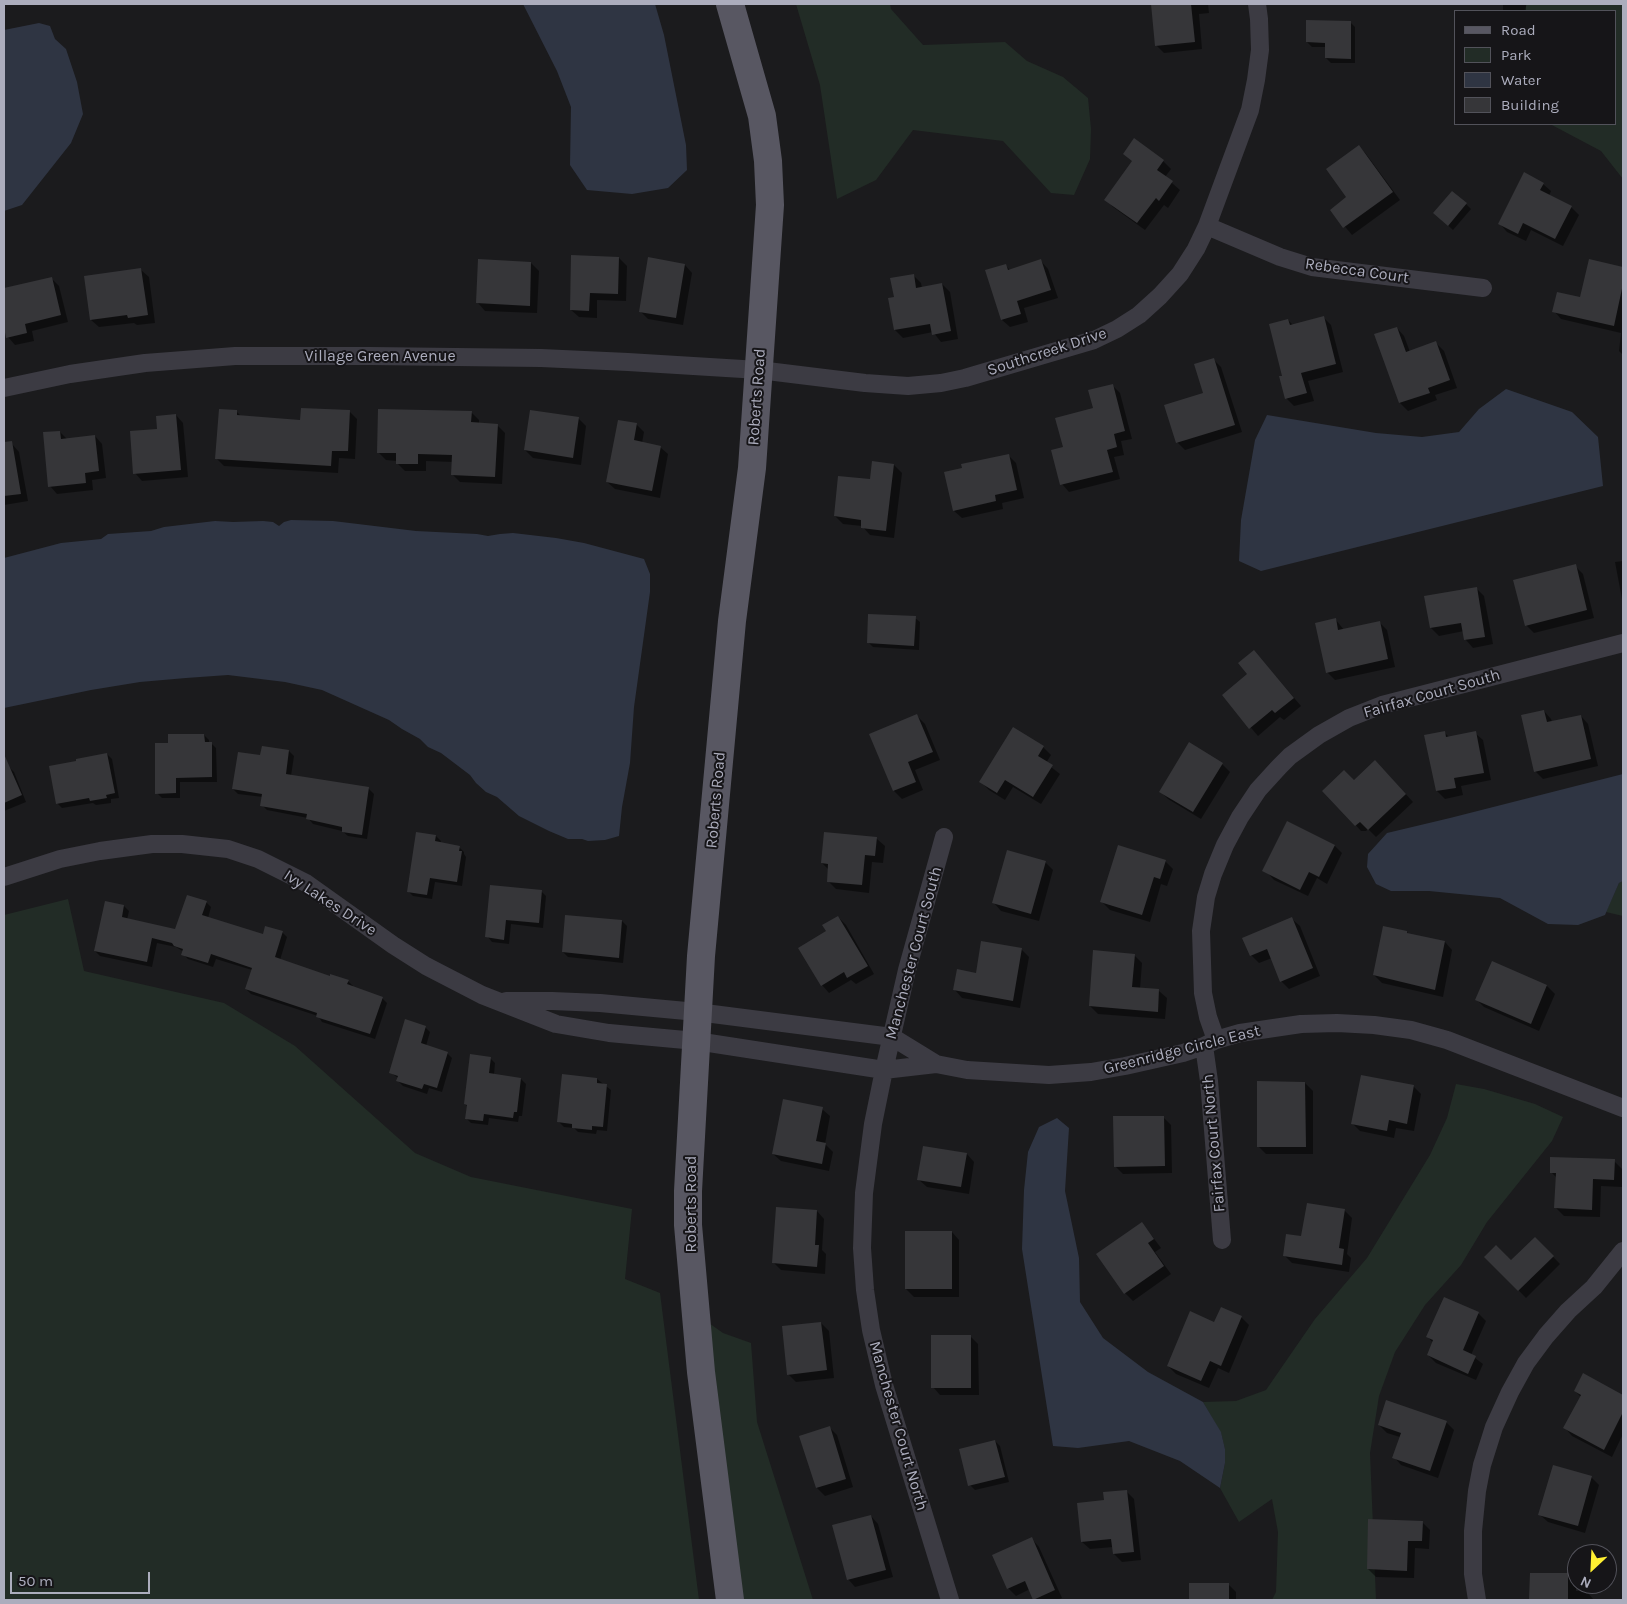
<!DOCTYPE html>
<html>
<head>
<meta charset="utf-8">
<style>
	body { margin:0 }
	#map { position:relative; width:1627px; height:1604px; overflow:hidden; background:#1b1b1d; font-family:Karla,sans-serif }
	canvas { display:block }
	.frame { position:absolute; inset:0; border:5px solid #acadbd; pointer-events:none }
	.legend { position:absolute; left:1454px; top:10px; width:162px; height:115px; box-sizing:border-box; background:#161518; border:1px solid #52525a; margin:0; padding:6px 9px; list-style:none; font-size:15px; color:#acadbd }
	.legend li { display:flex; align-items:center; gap:10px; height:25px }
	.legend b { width:25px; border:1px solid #52525a }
	.north { position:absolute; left:1567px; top:1544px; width:50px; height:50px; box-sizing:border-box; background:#161518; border:1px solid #52525a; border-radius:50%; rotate:205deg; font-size:14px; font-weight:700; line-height:20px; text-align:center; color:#acadbd }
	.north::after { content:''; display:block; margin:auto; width:18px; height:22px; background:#feef32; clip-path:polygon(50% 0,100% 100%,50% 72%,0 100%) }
	.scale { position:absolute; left:10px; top:1572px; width:140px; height:22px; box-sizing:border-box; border:2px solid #acadbd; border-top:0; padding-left:6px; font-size:15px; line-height:18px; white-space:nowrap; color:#acadbd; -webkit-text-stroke:4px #161518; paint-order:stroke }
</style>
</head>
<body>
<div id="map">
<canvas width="1627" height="1604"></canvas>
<div class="frame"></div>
<ul class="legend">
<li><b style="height:6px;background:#585762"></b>Road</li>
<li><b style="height:14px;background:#222c26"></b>Park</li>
<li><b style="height:14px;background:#2f3543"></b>Water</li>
<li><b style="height:14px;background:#363639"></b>Building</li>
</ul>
<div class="north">N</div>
<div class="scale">50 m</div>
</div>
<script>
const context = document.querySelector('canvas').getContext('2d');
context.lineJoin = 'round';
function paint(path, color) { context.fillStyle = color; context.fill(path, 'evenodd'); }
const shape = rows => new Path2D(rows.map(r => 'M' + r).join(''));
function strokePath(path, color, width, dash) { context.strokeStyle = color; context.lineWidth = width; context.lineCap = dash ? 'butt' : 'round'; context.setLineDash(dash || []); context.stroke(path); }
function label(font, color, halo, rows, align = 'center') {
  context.font = font + ' Karla,sans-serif'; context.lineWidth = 4; context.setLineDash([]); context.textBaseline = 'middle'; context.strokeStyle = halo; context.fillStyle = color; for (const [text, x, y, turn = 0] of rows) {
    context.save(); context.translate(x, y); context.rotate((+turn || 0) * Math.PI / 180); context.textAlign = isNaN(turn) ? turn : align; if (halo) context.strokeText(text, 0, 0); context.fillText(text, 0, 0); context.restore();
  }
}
paint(shape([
	[796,4,890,4,891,9,923,45,1005,42,1027,61,1063,77,1088,98,1091,129,1090,159,1074,195,1051,193,1003,141,913,130,876,180,837,199,820,85],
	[1527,4,1623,4,1623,179,1601,151,1550,124,1616,124,1616,11,1524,11],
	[1623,881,1623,916,1606,912,1619,883],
	[68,899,84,971,224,1003,295,1046,415,1153,471,1177,632,1209,625,1279,660,1293,699,1600,4,1600,4,915],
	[1456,1084,1484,1089,1535,1104,1563,1117,1552,1141,1487,1222,1461,1265,1425,1305,1395,1352,1379,1396,1370,1453,1376,1600,1272,1600,1276,1592,1278,1532,1272,1499,1239,1522,1220,1488,1225,1463,1225,1449,1221,1433,1203,1402,1236,1401,1266,1390,1315,1319,1367,1258,1430,1155,1447,1118],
	[706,1321,723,1333,751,1343,757,1422,813,1600,740,1600]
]), '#222c26');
paint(shape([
	[523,4,655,4,664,35,686,145,687,170,668,188,632,194,587,190,570,165,571,107,557,71],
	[39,23,50,26,55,39,66,49,77,82,83,114,71,143,22,205,4,211,4,30],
	[1506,389,1572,412,1598,437,1603,486,1261,571,1239,561,1241,520,1255,440,1267,415,1376,433,1422,437,1459,432,1479,409],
	[291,520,333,521,416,531,477,534,488,536,500,534,513,533,556,538,584,543,644,559,650,574,650,592,634,707,630,763,622,807,619,836,605,840,588,841,582,839,568,839,549,831,519,816,497,797,486,792,476,783,470,775,441,753,428,747,420,739,402,729,389,720,322,690,285,682,228,675,186,678,140,682,91,690,4,708,4,558,61,543,101,539,108,534,151,531,164,527,215,521,233,522,263,521,273,522,279,526,284,522],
	[1623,774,1623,881,1619,883,1605,915,1578,925,1548,924,1500,898,1429,891,1391,891,1376,884,1367,867,1368,854,1387,833,1450,818],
	[1057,1118,1069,1128,1065,1191,1079,1258,1080,1302,1103,1338,1148,1372,1203,1402,1221,1432,1225,1449,1225,1463,1220,1488,1180,1461,1129,1441,1078,1448,1053,1446,1022,1249,1024,1190,1028,1152,1039,1127]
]), '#2f3543');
paint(shape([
	[1152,4,1208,4,1209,13,1199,14,1202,49,1164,53,1156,45],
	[1503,4,1526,4,1526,11,1503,11],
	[1350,22,1355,27,1355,63,1331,63,1326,58,1326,47,1312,47,1307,42],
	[1359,146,1366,154,1400,200,1352,235,1331,210,1348,197],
	[1163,161,1171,169,1165,177,1180,190,1168,208,1164,205,1145,230,1113,207,1106,199],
	[1543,184,1551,191,1549,196,1571,207,1579,215,1563,246,1531,230,1526,241,1507,232,1500,224],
	[1466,204,1471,209,1453,230,1440,218],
	[619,258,627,266,626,301,597,300,597,318,579,317,571,310],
	[1041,261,1048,269,1058,298,1024,308,1028,322,1010,327,1002,320,1005,265,1010,270],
	[1590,261,1623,268,1623,324,1622,331,1623,331,1623,355,1619,351,1621,333,1561,319,1554,311,1581,299],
	[531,263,539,271,537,313,485,311,478,303],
	[685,265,692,273,683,325,648,319,640,311],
	[141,270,149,277,155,323,137,325,134,323,99,327,91,320],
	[913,275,921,283,922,288,942,284,950,292,958,339,941,342,933,332,903,338,895,330,895,298],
	[51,278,59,286,68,322,32,331,34,341,15,345,8,337,4,321,4,290],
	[1323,317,1331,325,1343,372,1308,381,1314,401,1294,406,1286,398,1283,376,1288,320,1293,325],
	[1397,328,1404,336,1410,352,1436,343,1444,351,1457,388,1435,395,1437,400,1408,411,1400,403,1376,335],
	[1214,360,1221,367,1242,432,1185,450,1177,442,1204,394],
	[1112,385,1120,393,1132,439,1121,441,1124,455,1114,457,1120,479,1069,492,1062,484,1065,448],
	[236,411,241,416,302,421,350,412,357,419,355,459,339,458,338,473,224,466,216,458],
	[471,412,479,420,479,424,497,425,505,433,502,484,460,482,452,474,453,462,426,461,426,471,405,471,397,463,397,461,386,460,378,452],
	[176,415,183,423,188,477,142,481,135,473,158,430],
	[578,418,586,426,581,465,533,458,525,450],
	[636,424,644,432,642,443,660,447,668,454,660,498,615,489,607,482],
	[60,432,67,439,95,436,102,444,106,478,92,480,93,490,57,494,50,486],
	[12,444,19,452,28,501,4,505,4,445],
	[1008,455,1016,463,1024,498,1002,503,1003,509,962,518,954,511],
	[894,465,902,473,894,538,870,535,862,526,843,524,835,516,871,481],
	[1623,561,1623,600,1622,599,1615,562],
	[1575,566,1583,574,1594,618,1534,633,1526,625],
	[1476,588,1484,596,1493,644,1473,648,1466,640,1464,631,1439,636,1431,628,1426,597],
	[915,618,920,622,919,650,873,647,868,642],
	[1336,620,1344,630,1379,622,1387,630,1395,667,1335,680,1327,672],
	[1261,659,1301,706,1284,720,1280,717,1258,736,1223,695,1249,674],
	[1544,711,1551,719,1552,722,1581,716,1588,724,1598,766,1543,779,1535,771],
	[917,716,925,724,940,760,915,770,923,790,902,799,894,791,871,735],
	[1013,729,1043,747,1051,755,1046,763,1060,774,1041,804,1013,787,1005,800,989,790,981,782],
	[1444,732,1449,737,1475,733,1483,740,1491,780,1461,786,1463,795,1445,799,1437,791],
	[204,735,209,740,209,743,211,743,216,748,217,782,180,782,180,798,162,798,157,793,169,744],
	[289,751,294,756,291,776,369,789,374,794,367,839,348,836,342,831,313,824,308,818,267,810,262,805,263,797,238,794,233,789,261,757],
	[107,754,112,759,119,798,111,799,111,803,96,805,93,803,62,808,57,803],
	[1222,764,1230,772,1201,819,1168,799,1160,791],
	[9,767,14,772,26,802,4,811,4,769],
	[1383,769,1413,802,1376,837,1368,829,1366,831,1361,831,1353,822,1354,781],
	[1288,822,1335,846,1342,853,1327,884,1317,878,1308,896,1274,880,1266,871],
	[417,833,436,836,441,841,440,844,459,847,464,852,464,854,466,857,462,886,435,882,432,899,413,896,408,891],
	[877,839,885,846,883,863,872,862,869,893,836,889,828,881,829,870,822,863],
	[1165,861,1173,869,1167,886,1161,884,1150,922,1110,910,1102,902],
	[1045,862,1053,870,1039,921,1001,911,994,903],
	[491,886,541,891,546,896,543,928,511,924,509,944,492,942,487,936],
	[206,902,211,907,208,918,264,935,282,932,287,937,280,960,330,977,348,981,353,986,353,988,382,998,387,1003,375,1039,322,1022,318,1016,251,994,246,989,252,970,216,959,213,967,188,959,183,954,184,952,176,947,157,943,152,967,100,956,95,951,124,906,129,911,127,920,175,930],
	[838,917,846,925,874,974,856,984,851,980,829,993,822,985,828,931],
	[1292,919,1300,926,1320,976,1289,989,1281,981,1272,958,1259,963,1251,955],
	[622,921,627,926,623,963,568,957,563,952],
	[1407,932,1409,935,1445,942,1452,950,1443,997,1382,983,1374,975],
	[1021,949,1029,957,1020,1008,962,998,955,990,977,974],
	[1134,955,1142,963,1140,989,1159,991,1167,998,1165,1019,1098,1014,1090,1006],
	[1492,963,1547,986,1555,994,1539,1031,1484,1007,1477,1000],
	[425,1027,430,1032,426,1046,447,1053,452,1058,442,1092,429,1088,427,1094,403,1086,398,1081,398,1078,390,1072],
	[490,1058,495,1063,494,1075,521,1079,526,1084,522,1116,519,1116,518,1122,489,1118,488,1125,471,1123,466,1118,468,1107,465,1104],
	[597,1079,611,1090,607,1131,597,1130,596,1134,578,1132,574,1128,564,1127,559,1122],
	[1305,1083,1313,1091,1313,1154,1266,1154,1258,1146],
	[1413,1086,1421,1094,1414,1131,1396,1128,1394,1138,1360,1131,1352,1123],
	[822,1109,830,1116,825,1144,833,1152,829,1171,781,1161,773,1154],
	[1163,1117,1171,1125,1172,1173,1123,1174,1115,1166],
	[967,1154,974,1162,969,1194,927,1187,919,1180],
	[1614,1161,1622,1169,1622,1187,1601,1186,1600,1217,1564,1216,1556,1208,1557,1178,1551,1172],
	[1344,1210,1352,1218,1347,1254,1351,1258,1349,1272,1292,1263,1284,1255,1302,1238],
	[817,1211,824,1219,822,1250,826,1254,825,1274,781,1270,773,1262],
	[1141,1224,1149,1232,1161,1248,1155,1252,1171,1274,1133,1301,1125,1293],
	[952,1232,959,1240,959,1297,914,1297,906,1289],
	[1535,1238,1560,1264,1526,1298,1486,1257,1511,1262],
	[1444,1299,1479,1314,1486,1321,1471,1355,1483,1364,1476,1380,1436,1363,1428,1355,1433,1343,1428,1337],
	[1241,1317,1249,1325,1229,1373,1218,1368,1209,1388,1176,1374,1168,1366,1215,1323],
	[821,1323,829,1331,834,1378,796,1382,788,1374],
	[970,1336,978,1344,979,1395,940,1395,933,1387],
	[1584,1375,1623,1396,1623,1434,1612,1457,1572,1436,1565,1428,1581,1397,1575,1391],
	[1446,1422,1454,1430,1438,1478,1401,1465,1394,1457,1400,1437,1387,1433,1379,1425],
	[830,1428,837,1435,853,1487,825,1496,817,1488,801,1436],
	[995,1441,1000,1446,1009,1482,975,1490,970,1485],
	[1591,1477,1599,1485,1585,1533,1548,1522,1540,1515],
	[1126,1491,1134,1499,1141,1560,1122,1562,1114,1554,1113,1547,1090,1549,1082,1542,1105,1502],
	[871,1516,878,1524,893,1577,855,1587,848,1579],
	[1422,1522,1430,1530,1429,1549,1415,1548,1414,1578,1376,1577,1368,1569],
	[1032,1539,1039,1547,1062,1598,1057,1600,1035,1600,1030,1589,1016,1596,1008,1588],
	[1531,1574,1568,1575,1576,1582,1576,1591,1586,1591,1594,1600,1530,1600],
	[1191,1584,1228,1584,1236,1592,1236,1600,1191,1600]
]), '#0007');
paint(shape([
	[1151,4,1191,4,1195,42,1155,46],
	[1306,20,1351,21,1351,59,1325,58,1325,43,1306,42],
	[1134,138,1164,160,1157,170,1173,181,1159,201,1156,198,1137,223,1104,200,1132,161,1123,154],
	[1359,145,1393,192,1343,228,1330,210,1346,197,1326,169],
	[1524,172,1544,183,1540,190,1572,206,1555,239,1523,223,1518,234,1498,224],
	[1452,191,1467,203,1448,226,1433,213],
	[571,255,619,257,618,294,590,293,589,311,570,310],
	[648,257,685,264,676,318,639,312],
	[478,259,531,262,530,306,476,303],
	[1041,259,1051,290,1017,301,1021,314,1001,320,985,270,1006,264,1008,270],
	[1589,259,1623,267,1623,284,1614,326,1552,312,1557,292,1580,297],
	[141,268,148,315,128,318,127,315,90,320,84,276],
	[914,274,916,288,942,283,951,331,932,335,930,324,894,330,888,298,894,297,890,278],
	[52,277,61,315,25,324,27,333,6,338,4,327,4,288],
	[1324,316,1336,364,1301,373,1307,393,1285,399,1279,376,1282,376,1269,324,1288,319,1290,325],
	[1397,327,1406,352,1436,341,1450,380,1428,388,1430,393,1399,403,1374,334],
	[1214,358,1235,425,1176,443,1164,405,1203,393,1194,364],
	[1113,384,1125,431,1114,434,1117,447,1107,450,1113,472,1060,485,1051,450,1063,447,1055,418,1093,408,1088,390],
	[301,408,350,410,348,451,332,451,331,466,215,459,219,409,237,410,237,415,300,420],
	[378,409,472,411,471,422,498,424,495,477,451,475,452,455,418,454,418,464,396,464,396,453,377,453],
	[530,410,579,417,573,458,524,450],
	[176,414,181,470,133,474,130,431,157,429,156,416],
	[618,420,637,423,634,440,661,446,652,491,606,482],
	[60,431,61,439,95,435,99,471,85,473,86,483,48,487,43,432],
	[12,441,21,494,4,496,4,442],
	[1009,454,1017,490,995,495,996,501,953,511,944,472,962,468,961,464],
	[872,461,894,464,886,531,861,528,861,520,834,516,838,476,870,479],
	[1576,564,1587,610,1525,626,1513,580],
	[1477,587,1485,637,1464,640,1461,623,1430,628,1424,596],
	[868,614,916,616,914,646,867,643],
	[1336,618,1338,630,1380,621,1388,659,1326,673,1315,623],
	[1254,650,1294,698,1275,713,1272,710,1249,729,1222,695,1247,674,1238,663],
	[1544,710,1547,722,1581,715,1591,759,1534,772,1521,715],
	[917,714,933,752,908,762,916,782,893,791,869,734],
	[1013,727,1044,746,1038,756,1053,765,1033,797,1005,780,997,793,979,782],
	[1445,731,1446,737,1476,731,1484,773,1454,778,1456,788,1436,791,1424,735],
	[168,734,204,734,205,742,212,742,212,777,176,778,176,793,155,794,155,743,168,743],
	[1189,742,1223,763,1193,812,1159,792],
	[262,746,289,750,286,774,369,787,362,835,342,832,342,827,306,819,307,814,260,806,262,794,232,789,238,752,260,755],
	[107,753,115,793,106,795,107,798,90,801,89,798,56,804,49,766,76,761,76,759],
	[4,754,22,795,4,803],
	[1375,760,1406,794,1368,830,1360,822,1355,826,1322,791,1344,770,1354,780],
	[1287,821,1335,845,1319,877,1309,872,1300,890,1262,871],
	[416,832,436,835,435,841,460,846,459,851,462,851,457,882,430,878,427,895,407,892],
	[824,832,877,837,875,856,865,855,862,885,827,882,828,864,821,863],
	[1118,845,1166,860,1160,879,1154,877,1142,915,1100,902],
	[1007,850,1046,861,1031,914,992,903],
	[490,885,542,890,539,923,506,920,504,940,485,937],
	[187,895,207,901,202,915,263,934,265,926,283,931,275,957,330,976,330,974,349,980,347,984,383,997,370,1034,316,1017,317,1013,245,989,252,968,211,954,208,963,181,955,183,949,174,946,172,943,152,938,147,962,94,951,105,901,124,905,122,917,175,929],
	[565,915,622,920,619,958,562,952],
	[838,916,868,966,847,978,844,972,821,986,798,948,826,931,822,925],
	[1292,917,1313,968,1280,982,1267,949,1250,956,1242,938],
	[1383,926,1407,931,1407,933,1445,941,1435,990,1373,975],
	[981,941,1022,948,1013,1001,953,990,957,969,976,973],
	[1093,950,1135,954,1132,987,1159,989,1158,1012,1089,1006],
	[1492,961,1547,985,1531,1024,1475,1000],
	[405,1019,426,1026,421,1043,448,1052,437,1088,424,1084,422,1089,396,1081,398,1076,389,1073],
	[470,1054,491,1057,489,1073,521,1078,517,1112,514,1112,513,1118,484,1114,483,1121,465,1119,467,1105,464,1104],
	[562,1074,597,1078,597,1083,607,1084,603,1127,592,1126,592,1130,572,1128,572,1124,557,1122],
	[1361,1075,1414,1085,1407,1124,1389,1120,1387,1131,1351,1124],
	[1257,1081,1305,1082,1306,1147,1257,1147],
	[783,1099,823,1107,816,1141,826,1143,822,1164,772,1154],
	[1113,1116,1164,1116,1165,1166,1114,1167],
	[923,1146,967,1153,961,1187,917,1180],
	[1550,1157,1615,1159,1614,1180,1593,1179,1592,1210,1554,1208,1556,1173,1550,1173],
	[1307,1203,1345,1209,1339,1248,1344,1249,1342,1265,1283,1256,1286,1234,1301,1236],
	[776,1207,817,1210,815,1245,819,1245,817,1267,772,1263],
	[1142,1222,1154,1239,1148,1243,1164,1266,1124,1294,1096,1254],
	[905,1231,952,1231,952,1289,905,1289],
	[1535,1237,1554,1256,1518,1291,1484,1257,1496,1245,1511,1260],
	[1444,1297,1479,1312,1463,1350,1476,1356,1468,1374,1427,1355,1433,1340,1426,1337],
	[1221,1307,1242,1316,1221,1366,1210,1361,1201,1381,1167,1366,1190,1311,1214,1322],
	[821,1322,827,1370,787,1375,782,1326],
	[931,1335,971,1335,971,1388,931,1388],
	[1583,1373,1623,1395,1623,1412,1604,1450,1563,1428,1581,1395,1574,1391],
	[1386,1400,1447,1421,1430,1471,1392,1458,1401,1433,1378,1425],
	[830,1426,846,1479,816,1488,799,1436],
	[995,1440,1005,1477,968,1486,959,1449],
	[1553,1465,1592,1476,1578,1526,1538,1515],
	[1127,1490,1134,1552,1113,1554,1111,1539,1081,1542,1077,1503,1104,1500,1103,1492],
	[871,1515,886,1570,847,1580,832,1525],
	[1368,1519,1423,1521,1422,1541,1408,1541,1407,1571,1367,1569],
	[1032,1537,1055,1590,1033,1600,1025,1581,1007,1589,992,1555],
	[1530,1573,1568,1573,1568,1600,1529,1600],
	[1189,1583,1229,1583,1229,1600,1189,1600]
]), '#363639');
strokePath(shape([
	[1207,226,1280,257,1312,267,1483,288],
	[4,388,70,374,145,363,235,356,371,356,541,358,628,362,759,370,865,383,908,386,941,383,965,378,1094,340,1117,329,1139,315,1160,296,1180,274,1196,249,1207,226,1250,110,1256,80,1260,50,1259,19,1257,4],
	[944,837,907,970,884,1070,873,1124,864,1193,862,1248,865,1290,871,1330,884,1385,950,1600],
	[4,877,60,859,100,851,152,844,182,844,228,849,258,859,306,883,393,945,426,966,482,995,556,1024,609,1033,696,1041,884,1070,936,1064,967,1070,1049,1075,1091,1072,1125,1066,1183,1053,1204,1046,1216,1040,1240,1033,1301,1024,1337,1023,1374,1025,1411,1030,1447,1040,1623,1108],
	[506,1001,552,1001,600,1003,697,1012,892,1037,936,1064],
	[1216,1040,1208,1017,1203,993,1201,931,1206,897,1213,874,1225,845,1240,817,1258,790,1279,767,1290,756,1319,735,1349,718,1382,705,1623,643],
	[1204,1046,1209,1081,1222,1240],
	[1477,1600,1473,1574,1473,1531,1477,1491,1482,1465,1494,1427,1510,1392,1526,1363,1546,1336,1568,1311,1594,1287,1623,1251]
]), '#3c3b43', 18);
strokePath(shape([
	[730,4,762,116,768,161,770,205,752,468,732,621,701,956,688,1191,688,1225,701,1372,730,1600]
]), '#585762', 28);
label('16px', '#acadbd', '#161518', [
	["Rebecca Court",1357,271,8],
	["Southcreek Drive",1047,352,-18],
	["Village Green Avenue",380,356],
	["Roberts Road",757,397,-86],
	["Fairfax Court South",1432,694,-16],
	["Roberts Road",716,800,-85],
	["Ivy Lakes Drive",330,903,33],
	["Manchester Court South",914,953,-75],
	["Greenridge Circle East",1182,1050,-14],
	["Fairfax Court North",1214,1143,-95],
	["Roberts Road",691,1204,-90],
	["Manchester Court North",898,1426,74]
]);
</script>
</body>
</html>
